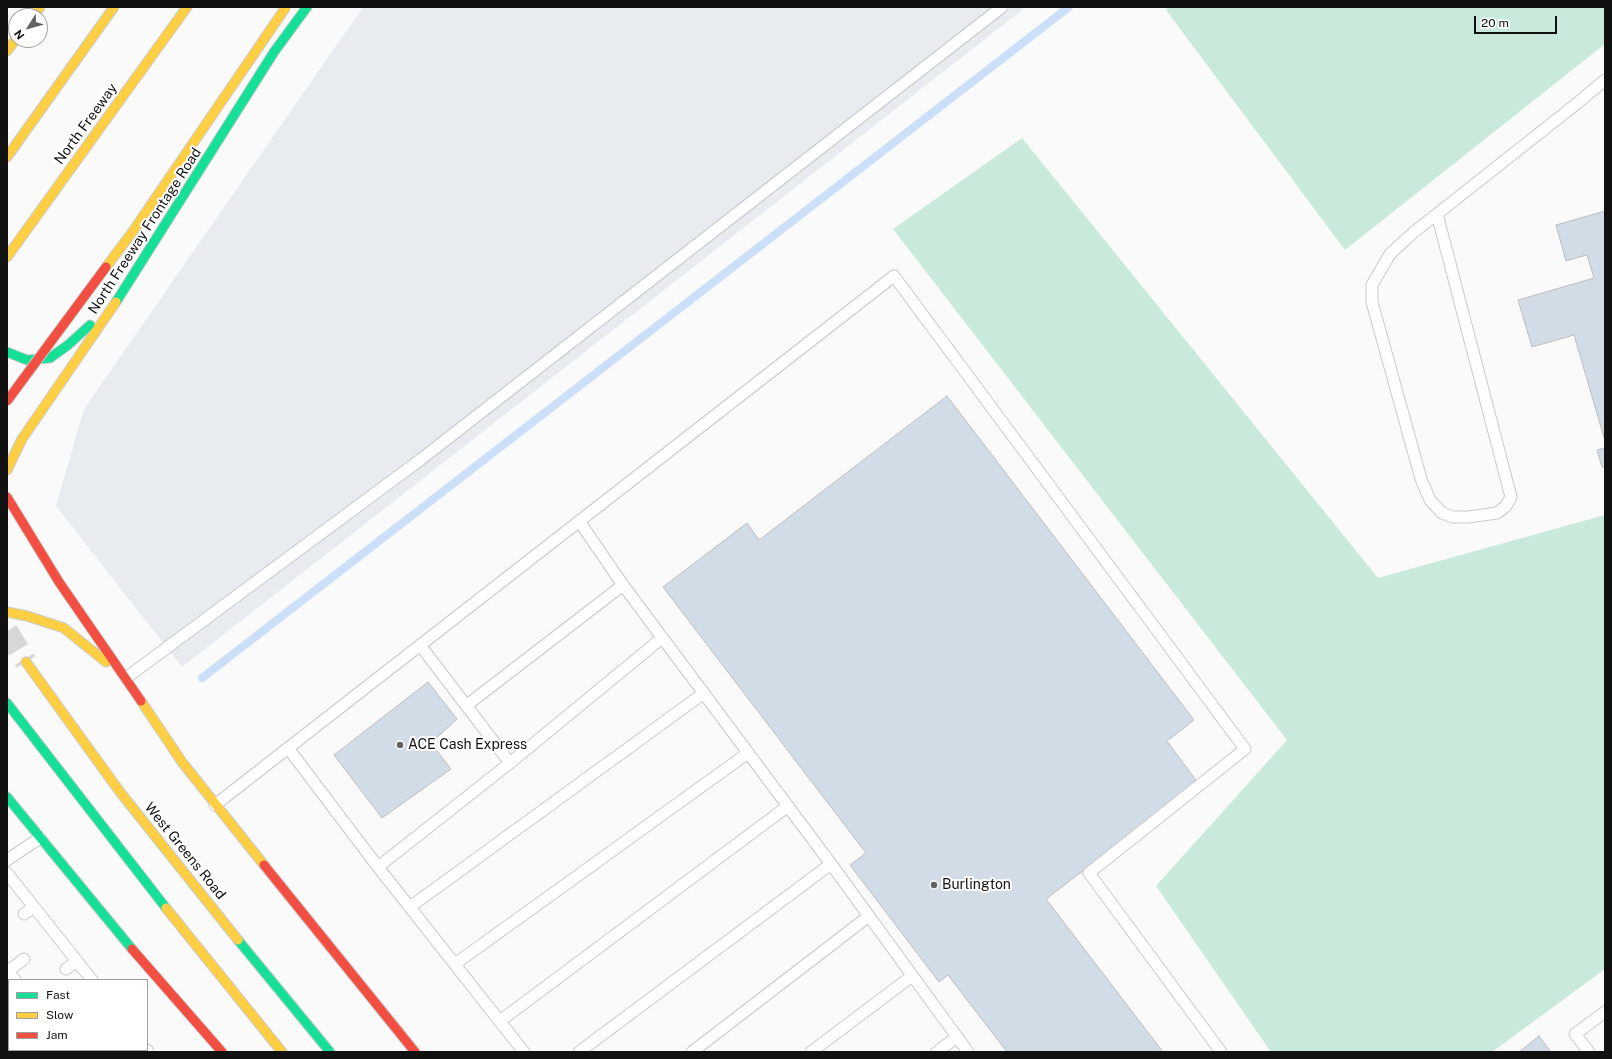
<!DOCTYPE html>
<html>
<head>
<meta charset="utf-8">
<style>
	body { margin:0 }
	#map { position:relative; width:1612px; height:1059px; overflow:hidden; background:#fafafa; font-family:"Public Sans",sans-serif }
	canvas { display:block }
	.frame { position:absolute; inset:0; border:8px solid #111; pointer-events:none }
	.legend { position:absolute; left:8px; top:979px; width:140px; height:72px; box-sizing:border-box; background:#fff; border:1px solid #a0a0a0; margin:0; padding:5px 7px; list-style:none; font-size:12px; color:#111 }
	.legend li { display:flex; align-items:center; gap:8px; height:20px }
	.legend b { width:20px; border:1px solid #a0a0a0 }
	.north { position:absolute; left:8px; top:8px; width:40px; height:40px; box-sizing:border-box; background:#fff; border:1px solid #a0a0a0; border-radius:50%; rotate:233deg; font-size:11px; font-weight:700; line-height:16px; text-align:center; color:#111 }
	.north::after { content:''; display:block; margin:auto; width:14px; height:18px; background:#636363; clip-path:polygon(50% 0,100% 100%,50% 72%,0 100%) }
	.scale { position:absolute; left:1474px; top:16px; width:83px; height:18px; box-sizing:border-box; border:2px solid #111; border-top:0; padding-left:5px; font-size:12px; line-height:14px; white-space:nowrap; color:#111; -webkit-text-stroke:3px #fff; paint-order:stroke }
</style>
</head>
<body>
<div id="map">
<canvas width="1612" height="1059"></canvas>
<div class="frame"></div>
<ul class="legend">
<li><b style="height:5px;background:#16e098"></b>Fast</li>
<li><b style="height:5px;background:#ffcf43"></b>Slow</li>
<li><b style="height:5px;background:#f24e42"></b>Jam</li>
</ul>
<div class="north">N</div>
<div class="scale">20 m</div>
</div>
<script>
const context = document.querySelector('canvas').getContext('2d');
context.lineJoin = 'round';
function paint(path, color) { context.fillStyle = color; context.fill(path, 'evenodd'); }
const shape = rows => new Path2D(rows.map(r => 'M' + r).join(''));
function strokePath(path, color, width, dash) { context.strokeStyle = color; context.lineWidth = width; context.lineCap = dash ? 'butt' : 'round'; context.setLineDash(dash || []); context.stroke(path); }
function label(font, color, halo, rows, align = 'center') {
  context.font = font + ' "Public Sans",sans-serif'; context.lineWidth = 4; context.setLineDash([]); context.textBaseline = 'middle'; context.strokeStyle = halo; context.fillStyle = color; for (const [text, x, y, turn = 0] of rows) {
    context.save(); context.translate(x, y); context.rotate((+turn || 0) * Math.PI / 180); context.textAlign = isNaN(turn) ? turn : align; if (halo) context.strokeText(text, 0, 0); context.fillText(text, 0, 0); context.restore();
  }
}
paint(shape([
	[363,7,1026,7,182,667,56,506,84,409]
]), '#e8ebef');
paint(shape([
	[1169,7,1605,7,1605,44,1345,250,1166,10],
	[1022,138,1378,578,1605,515,1605,969,1492,1052,1271,1052,1156,886,1287,740,893,229]
]), '#c9eadb');
strokePath(shape([
	[202,678,1069,7]
]), '#cbdff9', 8);
const building = shape([
	[1605,211,1605,441,1574,335,1532,347,1518,300,1594,278,1587,255,1566,261,1556,225,1605,211],
	[947,396,1194,720,1167,741,1198,783,1046,899,1163,1052,1007,1052,948,975,939,982,850,865,866,853,663,587,747,523,759,540,947,396],
	[1605,448,1605,467,1602,467,1597,450,1605,448],
	[428,682,457,719,431,743,451,769,382,818,334,755,428,682],
	[1539,1036,1551,1052,1519,1052,1539,1036],
	[18,1050,39,1050,40,1052,15,1052,18,1050]
]);
paint(building, '#d2dce7');
strokePath(building, '#bebebe', 1);
strokePath(shape([
	[7,631,26,662]
]), '#d7d7d7', 22, [22, 11]);
const lane = shape([
	[1437,214,1511,497,1506,506,1497,513,1468,517,1453,517,1442,513,1430,500,1421,479,1372,302,1372,285,1390,254,1414,232,1437,214,1575,105,1605,80],
	[579,521,623,585,831,864,968,1052],
	[420,645,510,763],
	[126,678,420,460,1002,7],
	[467,705,623,585],
	[288,748,378,867,524,1052],
	[215,805,894,276,1245,749,1089,873,1221,1052],
	[7,860,40,838],
	[378,867,510,763,662,638],
	[7,873,92,980],
	[410,907,704,693],
	[24,914,34,907],
	[455,964,748,753],
	[66,969,77,961],
	[7,970,15,980],
	[8,971,24,959],
	[500,1021,788,806],
	[68,1050,70,1052],
	[147,1050,148,1052],
	[579,1052,831,864],
	[692,1052,869,916],
	[811,1052,912,976],
	[937,1052,957,1037],
	[1589,1052,1575,1034,1605,1012]
]);
const fast = shape([
	[116,302,274,52,307,7],
	[7,352,27,360,50,358,68,345,90,325],
	[7,703,166,908],
	[7,797,132,949],
	[238,940,330,1052]
]);
const slow = shape([
	[33,16,40,7],
	[7,51,16,39],
	[7,157,114,7],
	[7,257,187,7],
	[7,470,22,439,116,302],
	[7,612,27,616,64,628,106,662],
	[26,662,120,792,238,940],
	[141,701,182,762,264,865],
	[166,908,282,1052]
]);
const jam = shape([
	[7,497,59,582,141,701],
	[264,865,415,1052],
	[132,949,222,1052]
]);
strokePath(lane, '#cacaca', 13);
strokePath(fast, '#cacaca', 11);
strokePath(slow, '#cacaca', 11);
strokePath(jam, '#cacaca', 11);
strokePath(lane, '#fefefe', 11);
strokePath(fast, '#16e098', 9);
strokePath(slow, '#ffcf43', 9);
strokePath(jam, '#f24e42', 9);
const slowBridge = shape([
	[106,267,131,234,286,7]
]);
const jamBridge = shape([
	[7,401,106,267]
]);
strokePath(slowBridge, '#cacaca', 11, []);
strokePath(jamBridge, '#cacaca', 11, []);
strokePath(slowBridge, '#ffcf43', 9);
strokePath(jamBridge, '#f24e42', 9);
for (const [x, y, r, color] of [
	[400,745,4,"#636363"],
	[934,885,4,"#636363"]
]) { const dot = new Path2D(); dot.arc(x, y, r, 0, 2 * Math.PI); context.fillStyle = color; context.fill(dot); strokePath(dot, '#fff', 1.5); }
label('14px', '#111', '#fff', [
	["North Freeway",86,124,-54],
	["North Freeway Frontage Road",145,231,-57],
	["West Greens Road",185,851,51]
]);
label('14px', '#111', '#fff', [
	["ACE Cash Express",408,745],
	["Burlington",942,885]
], 'left');
</script>
</body>
</html>
